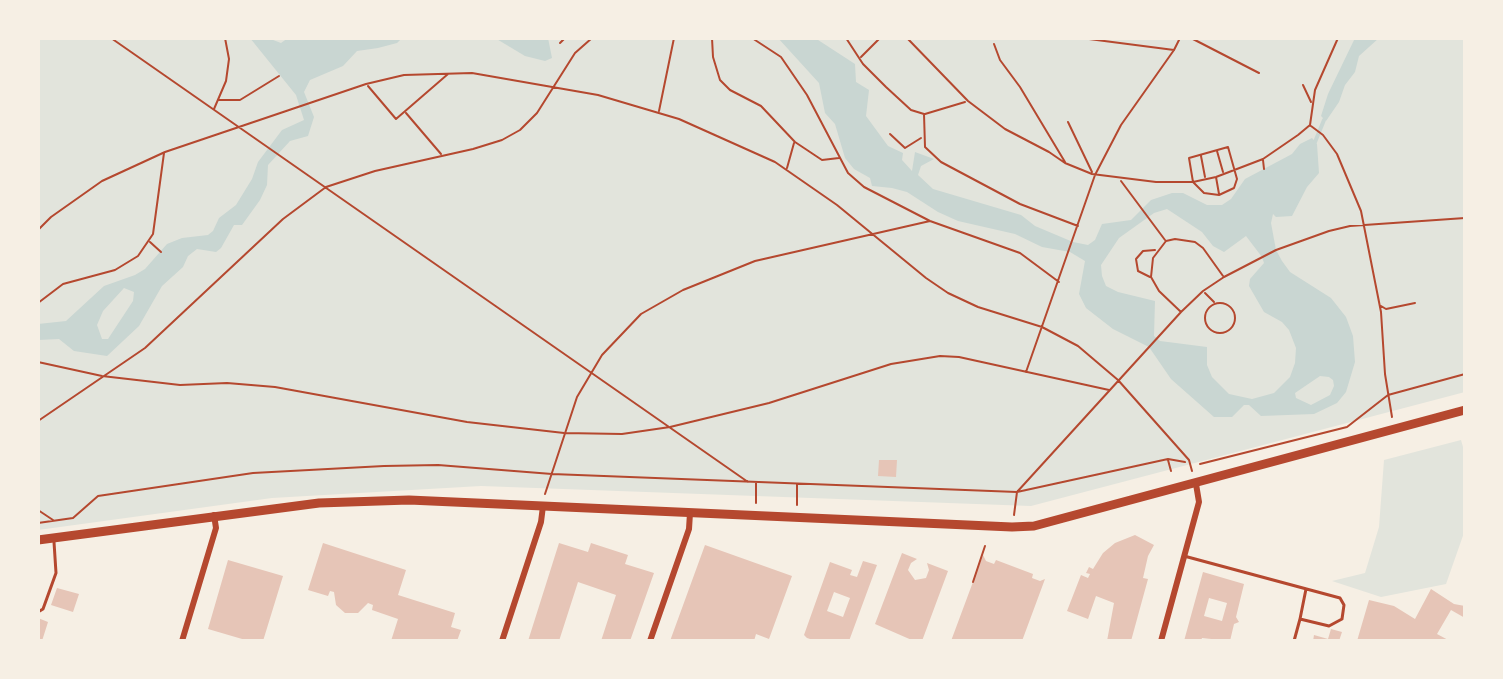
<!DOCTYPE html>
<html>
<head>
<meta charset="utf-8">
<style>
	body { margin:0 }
	#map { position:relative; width:1503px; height:679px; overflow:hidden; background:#f6efe4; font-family:Manrope,sans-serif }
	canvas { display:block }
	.frame { position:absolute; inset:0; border:40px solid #f6efe4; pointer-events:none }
</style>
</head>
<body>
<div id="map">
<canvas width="1503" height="679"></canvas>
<div class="frame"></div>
</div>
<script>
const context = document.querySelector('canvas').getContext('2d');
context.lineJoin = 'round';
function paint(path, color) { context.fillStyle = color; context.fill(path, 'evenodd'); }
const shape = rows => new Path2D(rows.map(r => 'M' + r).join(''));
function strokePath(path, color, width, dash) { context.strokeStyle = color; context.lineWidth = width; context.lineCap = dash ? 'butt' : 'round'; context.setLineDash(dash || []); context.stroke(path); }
paint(shape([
	[38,38,1465,38,1465,392,1031,506,481,486,272,498,38,530],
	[1461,440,1465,454,1465,530,1446,584,1381,597,1332,581,1365,573,1379,527,1384,460]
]), '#e2e4dc');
paint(shape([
	[250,38,268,38,281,43,288,38,402,38,397,43,378,48,357,51,343,66,310,80,304,92,314,117,308,136,290,141,268,165,267,185,260,200,242,225,234,225,221,248,216,252,197,249,188,256,183,267,162,286,139,326,107,356,74,351,59,339,38,340,38,324,66,321,104,286,135,275,145,269,167,244,182,238,208,235,213,231,219,218,236,205,252,179,258,162,282,130,304,120,296,95],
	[124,288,134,292,133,301,108,339,102,339,97,325,103,311],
	[495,38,548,38,552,58,545,61,525,56],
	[778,38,815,38,855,64,856,82,869,90,866,116,888,146,903,153,902,160,912,171,915,152,934,159,921,166,918,175,933,189,1021,215,1035,226,1073,242,1088,245,1095,240,1102,224,1131,220,1151,200,1172,193,1183,193,1207,205,1222,205,1231,199,1245,179,1292,154,1300,144,1312,138,1317,144,1319,173,1307,187,1292,216,1276,217,1273,214,1271,223,1276,250,1282,261,1290,272,1331,298,1346,317,1353,336,1355,362,1346,392,1337,403,1314,414,1261,416,1249,405,1244,405,1232,417,1214,417,1171,379,1149,347,1113,329,1086,308,1079,294,1085,261,1070,252,1042,247,1015,234,958,221,938,212,907,192,892,188,872,186,870,178,854,169,845,158,835,124,825,113,819,83],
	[1167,209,1202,232,1213,246,1224,252,1246,236,1262,257,1264,263,1250,279,1249,286,1264,312,1282,322,1289,330,1296,348,1295,363,1290,377,1274,393,1252,399,1229,394,1212,377,1207,365,1207,347,1160,341,1154,336,1155,301,1118,292,1106,286,1102,276,1101,265,1119,238,1154,213],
	[1320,376,1329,377,1333,380,1334,386,1330,395,1311,405,1296,398,1295,393],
	[1355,38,1379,38,1359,56,1355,72,1345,85,1339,102,1326,121,1321,116,1328,94]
]), '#c9d6d2');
strokePath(shape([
	[1315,142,1324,120]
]), '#c9d6d2', 4);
paint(shape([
	[879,460,897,460,896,477,878,476],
	[1135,535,1154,545,1148,556,1143,578,1148,579,1131,641,1107,641,1114,603,1096,596,1088,619,1067,611,1081,575,1088,578,1090,574,1086,573,1089,567,1093,569,1103,553,1115,543],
	[323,543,406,570,398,595,455,613,451,627,461,630,457,641,391,641,398,619,372,610,373,605,368,603,358,613,345,613,336,605,334,592,330,591,328,596,308,590],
	[559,543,588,552,591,543,628,555,625,564,654,573,630,641,601,641,616,595,578,582,559,641,528,641],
	[705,545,792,576,769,639,756,634,754,641,670,641],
	[902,553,917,559,911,563,908,570,915,580,926,578,929,570,927,563,948,571,922,641,914,641,875,624],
	[983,555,986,561,994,564,996,560,1033,574,1032,578,1040,581,1045,579,1022,641,951,641],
	[228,560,283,576,263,641,249,641,208,629],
	[863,561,877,565,849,641,816,641,807,638,804,635,830,562,852,570,850,575,857,577],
	[834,592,850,598,843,617,827,611],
	[1203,572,1244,584,1236,617,1239,622,1234,624,1230,641,1202,638,1201,641,1184,641],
	[1209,598,1227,603,1222,621,1204,616],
	[57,588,79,594,73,612,51,605],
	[1431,589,1454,604,1465,606,1465,618,1451,610,1437,634,1450,641,1357,641,1369,600,1394,606,1415,619],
	[38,618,48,622,42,641,38,641],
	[1331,629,1342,632,1339,641,1313,641,1314,635,1328,639]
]), '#e6c5b7');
strokePath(shape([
	[111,38,748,482],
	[712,38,713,57,720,80,730,90,761,106,795,142,822,160,839,158],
	[752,38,781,57,807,95,848,173,864,187,930,221,1020,253,1059,282],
	[846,38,863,64,886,87,911,110,924,114,925,147,941,162,1020,204,1078,226],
	[907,38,968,101,1005,129,1049,152,1065,163,1092,174,1156,182,1193,182,1216,177,1263,159,1298,135,1310,125,1315,90,1338,38],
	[1084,38,1099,38],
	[1191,38,1259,73],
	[1089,39,1174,50],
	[560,43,565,38],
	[994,44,1000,60,1020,87,1065,162],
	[861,57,880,38],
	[1303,85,1311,102],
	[368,86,396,119,448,74],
	[219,100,240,100,279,76],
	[214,109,226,81,229,59,225,38],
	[659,111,674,38],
	[406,113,441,154],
	[925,114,965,102],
	[1068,122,1092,172],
	[1311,126,1323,135,1337,154,1361,211,1381,312,1385,374,1392,417],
	[890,134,905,148,921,138],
	[1228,147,1237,179,1234,188,1219,195,1204,193,1193,182,1189,158,1228,147],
	[1217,151,1223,172],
	[1201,156,1205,177],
	[1263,160,1264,169],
	[787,168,794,143],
	[1216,177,1219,194],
	[1121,181,1165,240],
	[38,230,51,217,102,181,165,152,366,84,404,75,472,73,598,95,679,119,775,162,837,205,926,278,948,293,978,307,1042,327,1078,346,1118,380,1189,460,1192,471],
	[150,242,161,252],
	[1150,277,1138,271,1136,259,1143,251,1155,250],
	[1205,293,1214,302],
	'1205 318a15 15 0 1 1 30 0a15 15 0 1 1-30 0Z',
	[38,303,63,284,115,270,138,256,153,234,164,153],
	[1381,306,1386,309,1415,303],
	[1181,312,1159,291,1151,277,1153,258,1166,241,1175,239,1195,242,1203,248,1223,276],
	[38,362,102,376,180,385,227,383,275,387,467,422,564,433,622,434,670,427,769,403,891,364,940,356,959,357,1109,390],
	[1026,372,1095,175,1121,125,1174,50,1180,38],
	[38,421,145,348,283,219,326,187,375,171,473,149,502,140,520,130,537,113,575,53,592,38],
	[1168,460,1171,471],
	[1200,464,1347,427,1388,395,1465,374],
	[545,494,577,397,602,355,641,314,683,290,755,261,930,221],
	[756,503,756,483],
	[797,505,797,484],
	[38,510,53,520],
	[1014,515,1017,492,1181,312,1203,291,1224,277,1276,250,1329,231,1350,226,1465,218],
	[38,523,73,518,98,496,253,473,384,466,438,465,552,474,1017,492,1168,459,1185,462],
	[973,582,985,546]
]), '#b5482f', 2);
strokePath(shape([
	[1184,556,1340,598,1344,605,1342,619,1329,626,1300,619,1306,589],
	[38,612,43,609,56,573,54,542],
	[1294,641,1300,619]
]), '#b5482f', 3);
strokePath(shape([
	[182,641,216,528,214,515],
	[502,641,541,522,543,506],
	[650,641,689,529,690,513],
	[1161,641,1199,502,1196,484]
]), '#b5482f', 6);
strokePath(shape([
	[38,540,319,503,409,500,1012,527,1034,526,1465,410]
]), '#b5482f', 9);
</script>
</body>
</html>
